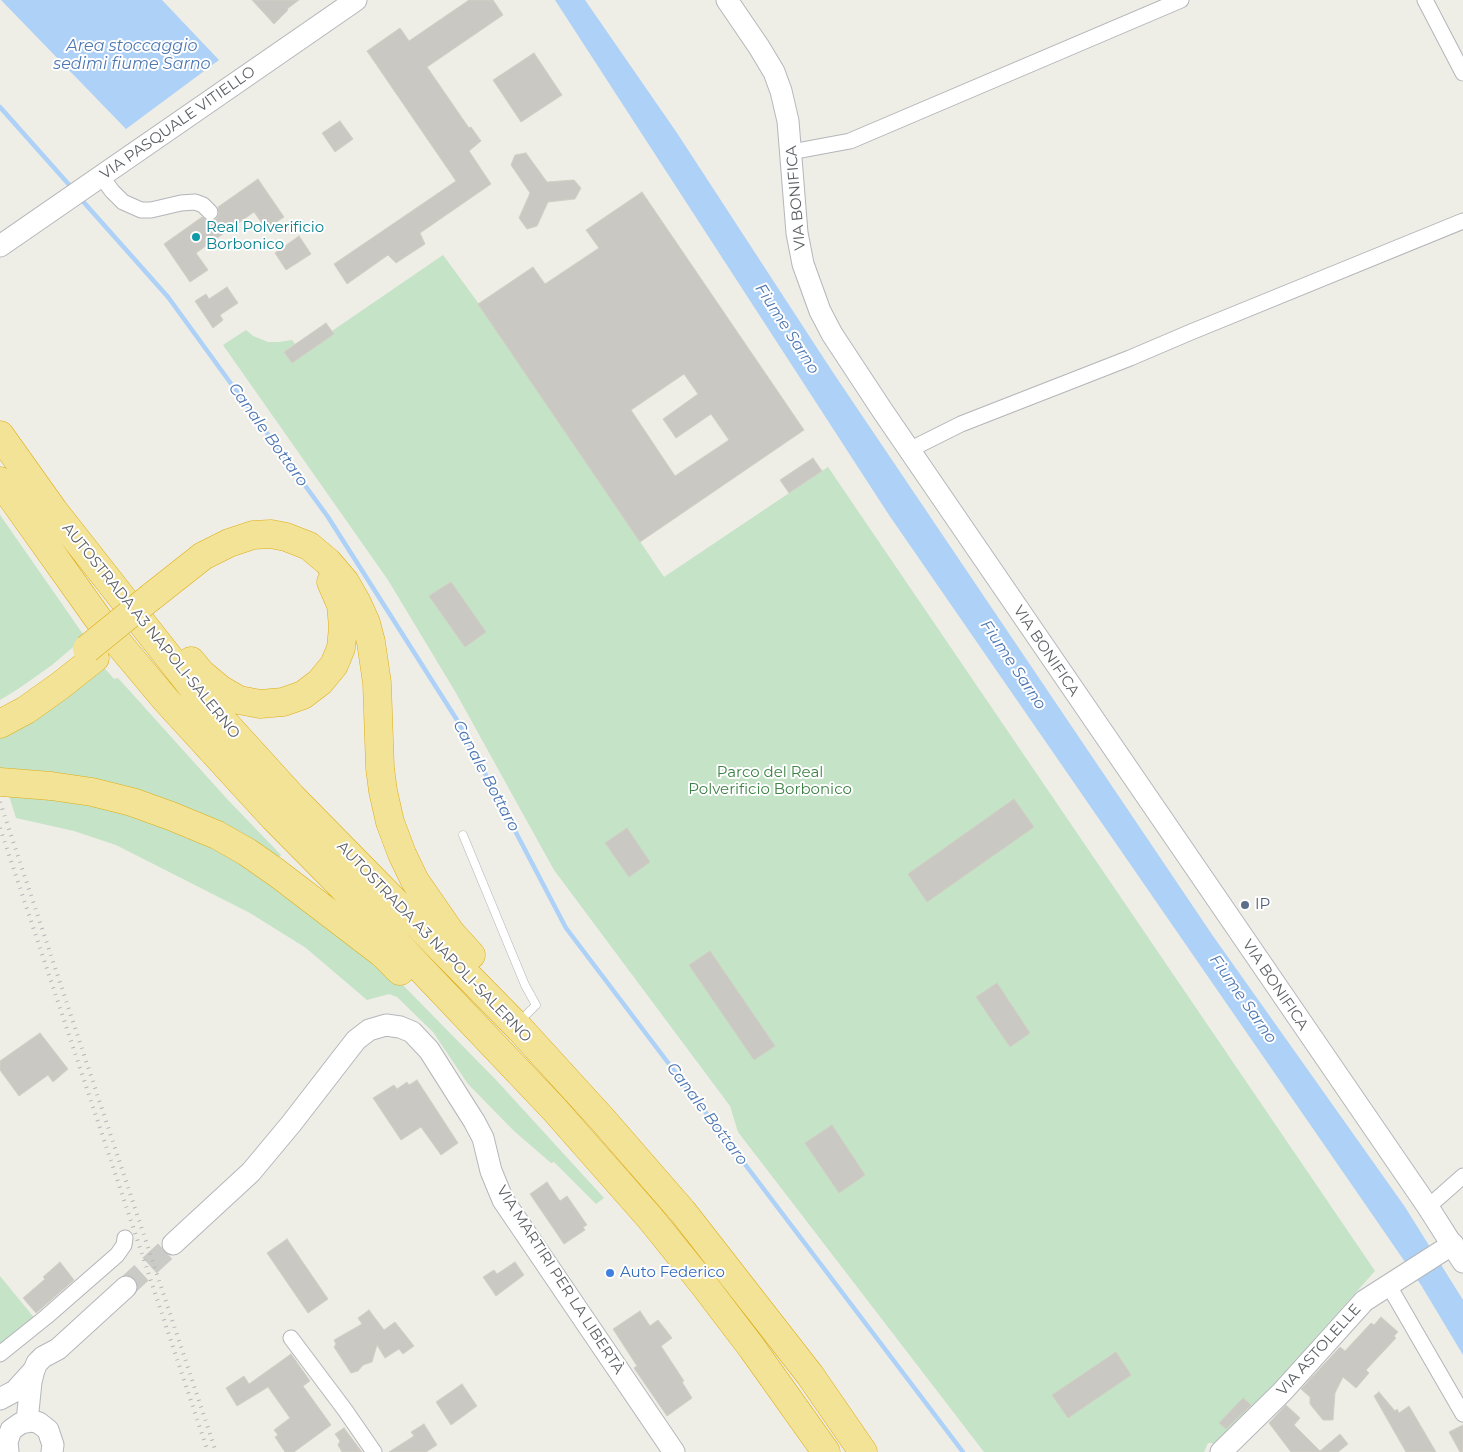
<!DOCTYPE html>
<html>
<head>
<meta charset="utf-8">
<style>
	body { margin:0 }
	canvas { display:block; background:#eeede6 }
</style>
</head>
<body>
<canvas width="1463" height="1452"></canvas>
<script>
const context = document.querySelector('canvas').getContext('2d');
context.lineJoin = 'round';
function paint(path, color) { context.fillStyle = color; context.fill(path, 'evenodd'); }
const shape = rows => new Path2D(rows.map(r => 'M' + r).join(''));
function strokePath(path, color, width, dash) { context.strokeStyle = color; context.lineWidth = width; context.lineCap = dash ? 'butt' : 'round'; context.setLineDash(dash || []); context.stroke(path); }
function label(font, color, halo, rows, align = 'center') {
  context.font = font + ' Montserrat,sans-serif'; context.lineWidth = 4; context.setLineDash([]); context.textBaseline = 'middle'; context.strokeStyle = halo; context.fillStyle = color; for (const [text, x, y, turn = 0] of rows) {
    context.save(); context.translate(x, y); context.rotate((+turn || 0) * Math.PI / 180); context.textAlign = isNaN(turn) ? turn : align; if (halo) context.strokeText(text, 0, 0); context.fillText(text, 0, 0); context.restore();
  }
}
paint(shape([
	[443,255,479,304,664,577,828,467,1375,1271,1231,1432,1215,1447,1212,1443,1208,1443,1204,1452,984,1452,738,1132,730,1106,554,870,456,693,388,580,223,345,246,330,253,336,268,342,279,342,292,340,295,344,284,352,292,363,334,334,332,331],
	[0,515,85,637,52,665,18,689,0,700],
	[100,663,114,679,118,678,228,800,281,855,275,861,0,771,0,730],
	[15,789,153,818,231,852,393,975,497,1081,604,1198,596,1204,554,1162,551,1163,514,1131,468,1084,433,1032,397,997,389,994,367,1000,306,948,250,913,116,845,74,831,16,818,9,796],
	[0,1276,36,1320,0,1349]
]), '#c4e3c7');
paint(shape([
	[1,0,162,0,219,60,126,129],
	[555,0,585,0,677,133,834,374,1213,936,1405,1207,1463,1300,1463,1355,1421,1285,889,515]
]), '#add1f7');
strokePath(shape([
	[0,107,72,188],
	[80,198,168,297,328,517,457,720,566,928,963,1452]
]), '#add1f7', 4.5);
const building = shape([
	[252,0,299,0,287,9,288,10,274,24,252,0],
	[469,0,493,0,503,15,427,67,469,128,471,127,481,141,469,151,491,184,420,233,425,244,396,263,388,255,347,284,334,264,456,181,367,51,400,28,409,41,469,0],
	[534,53,562,95,521,122,493,80,534,53],
	[340,121,353,139,335,152,322,133,340,121],
	[526,153,547,182,574,180,581,188,575,199,548,202,537,226,527,229,519,218,530,193,511,165,515,155,526,153],
	[258,179,284,217,266,229,254,212,196,253,208,270,190,282,164,244,202,217,208,221,216,219,219,214,218,207,258,179],
	[642,192,804,430,640,542,478,304,533,267,545,284,599,248,586,230,642,192],
	[684,374,698,394,663,419,676,438,711,414,729,440,675,476,631,410,684,374],
	[299,236,311,254,286,270,275,253,299,236],
	[227,287,238,303,220,315,223,320,213,328,195,301,206,294,209,299,227,287],
	[326,323,334,334,292,363,284,352,326,323],
	[813,458,822,471,789,493,780,480,813,458],
	[451,582,486,632,465,647,429,596,451,582],
	[1014,799,1034,827,927,902,908,874,1014,799],
	[627,828,650,862,629,877,605,843,627,828],
	[710,951,775,1046,754,1060,689,965,710,951],
	[997,983,1030,1033,1010,1047,976,997,997,983],
	[40,1033,68,1069,53,1082,48,1075,19,1096,0,1070,0,1061,40,1033],
	[417,1080,458,1143,441,1155,421,1127,401,1140,373,1098,394,1085,397,1089,407,1082,409,1085,417,1080],
	[832,1125,865,1175,839,1193,805,1143,832,1125],
	[547,1182,560,1201,567,1196,587,1225,583,1227,585,1230,564,1244,530,1194,547,1182],
	[287,1239,328,1299,308,1313,267,1253,287,1239],
	[60,1262,74,1280,36,1313,23,1298,45,1279,43,1277,60,1262],
	[515,1262,524,1275,496,1296,483,1277,494,1270,497,1274,515,1262],
	[369,1310,384,1330,395,1322,414,1346,403,1354,399,1349,385,1358,377,1345,372,1362,363,1365,358,1371,351,1373,334,1347,336,1344,334,1340,362,1324,358,1318,369,1310],
	[640,1311,650,1326,658,1320,672,1338,661,1346,684,1381,682,1382,692,1398,667,1416,634,1368,637,1366,613,1329,640,1311],
	[1381,1317,1398,1332,1394,1336,1396,1338,1366,1370,1369,1373,1356,1388,1343,1377,1335,1393,1333,1420,1323,1420,1310,1404,1310,1397,1301,1389,1340,1347,1345,1351,1371,1323,1374,1325,1381,1317],
	[1116,1352,1131,1375,1068,1418,1052,1395,1116,1352],
	[291,1354,310,1381,303,1386,331,1425,294,1452,285,1452,275,1437,278,1435,274,1430,290,1418,268,1387,237,1406,226,1388,244,1376,249,1384,291,1354],
	[462,1384,477,1406,451,1425,436,1402,462,1384],
	[1379,1392,1395,1411,1397,1409,1399,1413,1409,1406,1436,1452,1406,1452,1374,1396,1379,1392],
	[1243,1398,1251,1405,1226,1429,1219,1423,1243,1398],
	[1286,1405,1300,1418,1294,1425,1320,1451,1340,1434,1348,1444,1338,1452,1291,1452,1269,1423,1286,1405],
	[424,1424,437,1445,426,1452,389,1452,414,1436,411,1432,424,1424],
	[1463,1425,1463,1452,1460,1452,1449,1432,1463,1425],
	[344,1428,362,1452,342,1452,338,1445,340,1441,335,1434,344,1428]
]);
paint(building, '#cac8c2');
strokePath(building, '#d2cfc4', 1);
strokePath(shape([
	[126,1287,173,1244]
]), '#cacac6', 21, [21, 11]);
const lane = shape([
	[463,835,525,985,536,1005,527,1014]
]);
const street = shape([
	[1425,0,1463,73],
	[791,152,850,141,1181,0],
	[101,176,112,191,123,202,141,210,151,210,181,203,195,202,203,205,210,212],
	[909,450,961,424,1130,358,1191,332,1463,221],
	[1428,1207,1463,1176],
	[1389,1286,1463,1414],
	[291,1338,345,1410,374,1452],
	[0,1354,46,1317,117,1255,124,1245,125,1238]
]);
const secondary = shape([
	[727,0,759,47,774,72,781,91,788,121,797,233,803,264,820,311,832,334,882,410,1428,1207,1463,1262],
	[0,246,356,0],
	[173,1244,251,1172,291,1124,356,1040,369,1030,386,1025,400,1027,412,1032,429,1050,474,1121,483,1138,491,1171,503,1200,674,1452],
	[0,1399,15,1391,34,1370],
	[27,1421,31,1382,34,1370,37,1363,43,1357,58,1349,126,1287],
	[8,1452,7,1442,11,1430,21,1423,33,1421,39,1423,48,1430,53,1445,52,1452],
	[1221,1452,1282,1392,1364,1301,1453,1244]
]);
const highway = shape([
	[0,435,54,511,193,688,293,798,520,1029,603,1120,683,1212,810,1375,863,1452],
	[0,481,99,620,165,699,274,818,365,910,554,1109,650,1218,704,1285,752,1348,826,1452],
	[151,597,203,556,229,543,253,535,271,534,286,537,309,546,328,562,345,582,357,603,366,623,371,642,377,683,380,768,383,791,390,822,402,854,415,881,451,933,471,955],
	[191,661,202,674,220,689,239,700,260,704,283,702,303,695,320,682,334,665,341,648,343,627,341,605,331,582],
	[0,724,26,710,61,685,95,658],
	[0,782,51,786,92,792,132,802,171,816,217,835,247,852,277,873,383,954,400,971]
]);
strokePath(lane, '#b3b5b9', 9);
strokePath(street, '#b3b5b9', 17);
strokePath(secondary, '#b4b7bb', 23);
strokePath(highway, '#deae15', 29);
strokePath(lane, '#fff', 8);
strokePath(street, '#fff', 15);
strokePath(secondary, '#fff', 21);
strokePath(highway, '#f3e397', 28);
strokePath(shape([
	[0,802,216,1452],
	[0,828,208,1452]
]), '#b5b6b6', 4, [1, 6]);
const highwayBridge = shape([
	[87,649,151,597]
]);
strokePath(highwayBridge, '#deae15', 29, []);
strokePath(highwayBridge, '#f3e397', 28);
for (const [x, y, r, color] of [
	[196,237,5,"#0f9aa8"],
	[1245,905,5,"#5c6f8a"],
	[610,1273,5,"#3f7fe0"]
]) { const dot = new Path2D(); dot.arc(x, y, r, 0, 2 * Math.PI); context.fillStyle = color; context.fill(dot); strokePath(dot, '#fff', 2); }
label('15px', '#5d6064', '#fff', [
	["VIA PASQUALE VITIELLO",178,123,-35],
	["VIA BONIFICA",796,198,-95],
	["AUTOSTRADA A3 NAPOLI-SALERNO",151,631,51],
	["VIA BONIFICA",1046,651,56],
	["AUTOSTRADA A3 NAPOLI-SALERNO",434,942,46],
	["VIA BONIFICA",1275,985,56],
	["VIA MARTIRI PER LA LIBERTÀ",560,1280,57],
	["VIA ASTOLELLE",1319,1350,-48]
]);
label('15px', '#0d838f', '#fff', [
	["Real Polverificio",206,228],
	["Borbonico",206,245]
], 'left');
label('15px', '#3e8346', '#fff', [
	["Parco del Real",770,773],
	["Polverificio Borbonico",770,790]
]);
label('15px', '#4e5e75', '#fff', [
	["IP",1255,905]
], 'left');
label('15px', '#366cbe', '#fff', [
	["Auto Federico",620,1273]
], 'left');
label('italic 16px', '#4e77b1', '#fff', [
	["Area stoccaggio",132,46],
	["sedimi fiume Sarno",132,64],
	["Fiume Sarno",787,329,57],
	["Canale Bottaro",268,435,54],
	["Fiume Sarno",1013,665,56],
	["Canale Bottaro",486,776,62],
	["Fiume Sarno",1243,999,55],
	["Canale Bottaro",707,1114,53]
]);
</script>
</body>
</html>
